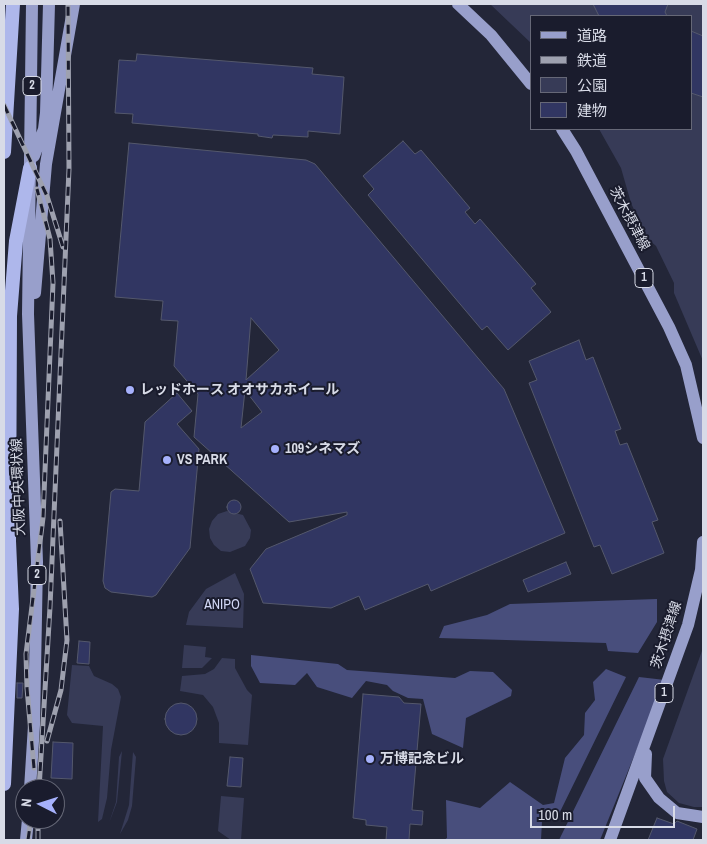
<!DOCTYPE html>
<html>
<head>
<meta charset="utf-8">
<style>
	body { margin:0 }
	#map { position:relative; width:707px; height:844px; overflow:hidden; background:#232638; font-family:"Archivo Narrow","Noto Sans JP",sans-serif }
	canvas { display:block }
	.frame { position:absolute; inset:0; border:5px solid #d8dbe7; pointer-events:none }
	.legend { position:absolute; left:530px; top:15px; width:162px; height:115px; box-sizing:border-box; background:#1a1c2d; border:1px solid #666877; margin:0; padding:6px 9px; list-style:none; font-size:15px; color:#d8dbe7 }
	.legend li { display:flex; align-items:center; gap:10px; height:25px }
	.legend b { width:25px; border:1px solid #666877 }
	.north { position:absolute; left:15px; top:779px; width:50px; height:50px; box-sizing:border-box; background:#1a1c2d; border:1px solid #666877; border-radius:50%; rotate:275deg; font-size:14px; font-weight:700; line-height:20px; text-align:center; color:#d8dbe7 }
	.north::after { content:''; display:block; margin:auto; width:18px; height:22px; background:#a6b1fc; clip-path:polygon(50% 0,100% 100%,50% 72%,0 100%) }
	.scale { position:absolute; left:530px; top:806px; width:145px; height:22px; box-sizing:border-box; border:2px solid #d8dbe7; border-top:0; padding-left:6px; font-size:15px; line-height:18px; white-space:nowrap; color:#d8dbe7; -webkit-text-stroke:4px #1a1c2d; paint-order:stroke }
</style>
</head>
<body>
<div id="map">
<canvas width="707" height="844"></canvas>
<div class="frame"></div>
<ul class="legend">
<li><b style="height:6px;background:#989fcb"></b>道路</li>
<li><b style="height:6px;background:#9ea1af"></b>鉄道</li>
<li><b style="height:14px;background:#373b57"></b>公園</li>
<li><b style="height:14px;background:#313662"></b>建物</li>
</ul>
<div class="north">N</div>
<div class="scale">100 m</div>
</div>
<script>
const context = document.querySelector('canvas').getContext('2d');
context.lineJoin = 'round';
function paint(path, color) { context.fillStyle = color; context.fill(path, 'evenodd'); }
const shape = rows => new Path2D(rows.map(r => 'M' + r).join(''));
function strokePath(path, color, width, dash) { context.strokeStyle = color; context.lineWidth = width; context.lineCap = dash ? 'butt' : 'round'; context.setLineDash(dash || []); context.stroke(path); }
function label(font, color, halo, rows, align = 'center') {
  context.font = font + ' "Archivo Narrow","Noto Sans JP",sans-serif'; context.lineWidth = 4; context.setLineDash([]); context.textBaseline = 'middle'; context.strokeStyle = halo; context.fillStyle = color; for (const [text, x, y, turn = 0] of rows) {
    context.save(); context.translate(x, y); context.rotate((+turn || 0) * Math.PI / 180); context.textAlign = isNaN(turn) ? turn : align; if (halo) context.strokeText(text, 0, 0); context.fillText(text, 0, 0); context.restore();
  }
}
paint(shape([
	[490,4,703,4,703,361,674,293,674,283,656,246,647,238,631,203,621,168,599,129,691,129,691,16,531,16,531,43],
	[227,511,243,515,251,530,250,538,245,546,230,552,221,551,214,545,210,538,209,529,212,521,218,514],
	[235,573,244,594,243,628,186,625,189,612,206,589],
	[184,645,206,647,205,657,212,658,202,668,182,668],
	[703,648,703,807,694,807,679,803,667,792,664,781,663,759],
	[222,658,235,659,235,668,247,690,252,695,248,745,219,743,219,723,213,707,203,695,180,691,182,676,205,674,214,669],
	[72,665,89,666,94,676,112,684,118,689,121,697,111,750,107,798,102,819,98,822,103,726,72,723,67,715],
	[122,751,117,802,109,823,116,802,119,757],
	[133,752,136,757,132,806,128,820,120,834,129,805],
	[221,796,244,798,241,840,231,840,218,831]
]), '#373b57');
paint(shape([
	[657,599,657,622,638,653,608,651,606,643,439,638,444,626,487,615,510,604],
	[251,655,338,664,347,670,455,678,470,671,493,672,512,690,511,696,466,718,463,748,432,734,423,699,408,698,393,691,387,685,366,681,352,698,317,687,307,673,295,685,260,683,251,666],
	[606,669,626,677,556,820,542,821,541,840,444,840,447,838,446,800,480,808,510,782,543,805,554,803,565,758,584,735,585,713,595,700,593,682],
	[639,677,665,680,600,840,559,840]
]), '#484e7c');
const building = shape([
	[593,4,668,4,665,12,667,16,599,16,593,4],
	[691,31,703,36,703,97,691,93,691,31],
	[137,54,313,68,312,74,344,77,340,134,308,131,308,137,273,135,272,138,258,136,258,134,132,123,133,114,115,113,119,60,136,61,137,54],
	[403,141,415,154,421,150,470,208,465,212,475,224,480,219,536,284,531,288,551,312,508,350,487,326,482,330,368,195,374,189,363,176,403,141],
	[129,143,306,160,315,164,504,389,565,533,431,591,428,584,365,610,359,596,331,608,263,603,250,569,266,549,347,515,347,512,289,522,194,437,198,394,174,366,178,321,161,320,163,301,115,297,129,143],
	[251,318,279,350,246,380,251,318],
	[245,390,262,412,241,428,245,390],
	[579,340,586,360,593,357,621,429,615,431,620,445,627,443,658,520,652,522,664,553,612,574,600,545,594,547,529,383,537,380,529,361,579,340],
	[177,393,192,411,177,424,199,449,190,548,156,595,152,597,111,592,105,588,103,581,111,492,115,489,139,491,145,422,177,393],
	'227 507a7 7 0 1 1 14 0a7 7 0 1 1-14 0Z',
	[566,562,571,574,528,592,523,580,566,562],
	[79,641,90,642,89,664,77,663,79,641],
	[17,683,23,683,22,698,17,698,17,683],
	[363,694,399,697,404,703,421,704,412,810,423,811,422,825,410,824,409,840,386,840,387,827,366,825,366,820,353,818,363,694],
	'165 719a16 16 0 1 1 32 0a16 16 0 1 1-32 0Z',
	[53,742,73,743,72,779,51,778,53,742],
	[230,757,243,758,241,787,227,786,230,757],
	[657,818,674,824,677,821,697,829,693,840,648,840,657,818]
]);
paint(building, '#313662');
strokePath(building, '#54586c', 1);
strokePath(shape([
	[458,4,491,35,531,84],
	[562,129,576,151,669,327,686,365,703,438],
	[34,156,44,129,46,113,49,4],
	[35,293,46,164,74,4],
	[646,754,645,778,659,798,677,813,703,817],
	[30,789,34,725,37,562,28,314,32,4],
	[26,840,28,819],
	[610,840,688,625,701,570,703,542]
]), '#989fcb', 12);
strokePath(shape([
	[4,152,13,4],
	[4,784,12,609,9,541,10,316,16,241,30,168]
]), '#aeb7eb', 14);
const rail = shape([
	[4,105,47,196,63,247],
	[47,741,61,690,67,640,60,521],
	[34,768,27,688,26,654,43,518,53,283,50,239,37,189],
	[39,789,50,607,69,169,68,4],
	[28,840,31,819],
	[38,840,38,819]
]);
strokePath(rail, '#9ea1af', 5);
strokePath(rail, '#1a1c2d', 3, [9]);
for (const [x, y, r, color] of [
	[130,390,5,"#a6b1fc"],
	[275,449,5,"#a6b1fc"],
	[167,460,5,"#a6b1fc"],
	[370,759,5,"#a6b1fc"]
]) { const dot = new Path2D(); dot.arc(x, y, r, 0, 2 * Math.PI); context.fillStyle = color; context.fill(dot); strokePath(dot, '#1a1c2d', 2); }
for (const [x, y, w] of [
	[32,86,18],
	[644,278,18],
	[37,575,18],
	[664,693,18]
]) { const box = new Path2D(); box.roundRect(x - w / 2, y - 9.5, w, 19, 4); context.fillStyle = '#1a1c2d'; context.fill(box); strokePath(box, '#d8dbe7', 1); }
label('bold 12px', '#d8dbe7', null, [
	["2",32,86],
	["1",644,278],
	["2",37,575],
	["1",664,693]
]);
label('14px', '#d8dbe7', '#1a1c2d', [
	["茨木摂津線",629,219,62],
	["大阪中央環状線",19,487,-92],
	["茨木摂津線",667,635,-72]
]);
label('bold 14px', '#d8dbe7', '#1a1c2d', [
	["レッドホース オオサカホイール",140,390],
	["109シネマズ",285,449],
	["VS PARK",177,460],
	["万博記念ビル",380,759]
], 'left');
label('14px', '#d2d8f6', '#1a1c2d', [
	["ANIPO",222,605]
]);
</script>
</body>
</html>
